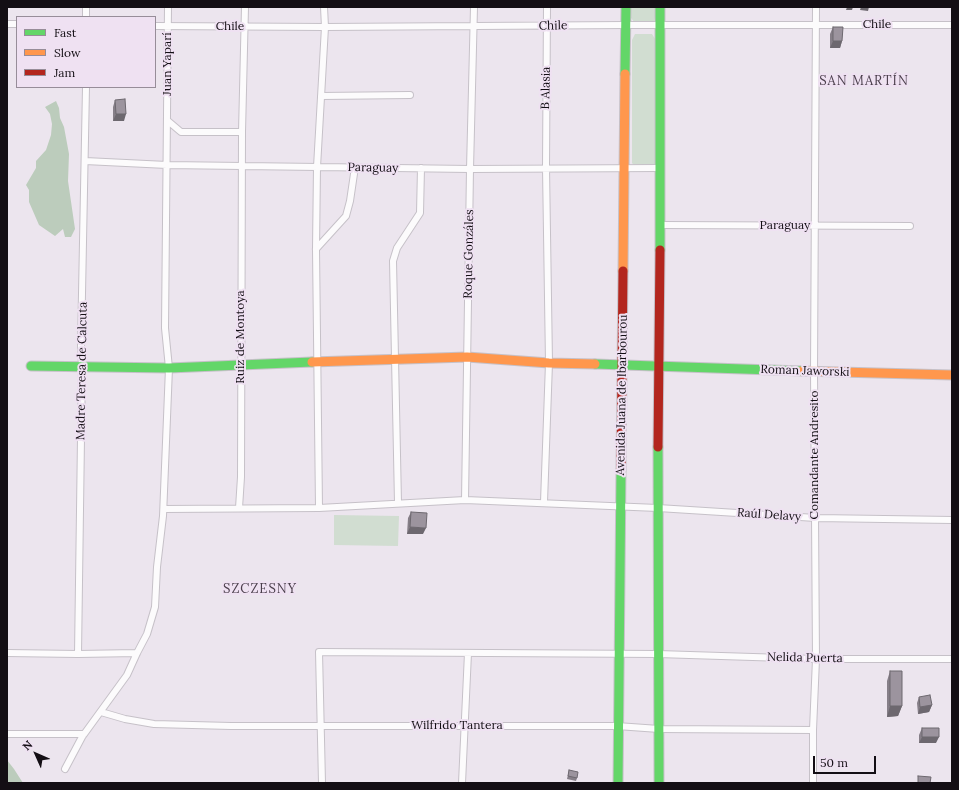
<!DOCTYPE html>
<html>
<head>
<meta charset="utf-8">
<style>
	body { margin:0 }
	#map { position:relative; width:959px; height:790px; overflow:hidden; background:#ece5ee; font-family:Lora,serif }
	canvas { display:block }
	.frame { position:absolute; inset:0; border:8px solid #130e14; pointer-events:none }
	.legend { position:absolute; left:16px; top:16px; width:140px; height:72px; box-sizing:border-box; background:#efe1f2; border:1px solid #978d99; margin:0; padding:5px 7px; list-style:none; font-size:12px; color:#130e14 }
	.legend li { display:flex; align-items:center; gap:8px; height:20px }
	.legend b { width:20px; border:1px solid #978d99 }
	.north { position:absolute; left:16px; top:734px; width:40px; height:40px; -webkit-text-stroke:3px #efe1f2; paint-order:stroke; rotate:315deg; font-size:11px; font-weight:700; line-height:16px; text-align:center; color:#130e14 }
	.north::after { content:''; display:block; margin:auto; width:14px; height:18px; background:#130e14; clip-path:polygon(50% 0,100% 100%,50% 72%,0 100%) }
	.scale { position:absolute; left:813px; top:756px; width:63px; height:18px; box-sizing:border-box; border:2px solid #130e14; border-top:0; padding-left:5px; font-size:12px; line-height:14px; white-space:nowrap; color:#130e14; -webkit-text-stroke:3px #efe1f2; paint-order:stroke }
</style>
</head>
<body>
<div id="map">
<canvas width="959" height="790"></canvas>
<div class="frame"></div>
<ul class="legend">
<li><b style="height:5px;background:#63d668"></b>Fast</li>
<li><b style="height:5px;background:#ff974d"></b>Slow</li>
<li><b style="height:5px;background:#b3261e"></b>Jam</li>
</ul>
<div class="north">N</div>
<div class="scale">50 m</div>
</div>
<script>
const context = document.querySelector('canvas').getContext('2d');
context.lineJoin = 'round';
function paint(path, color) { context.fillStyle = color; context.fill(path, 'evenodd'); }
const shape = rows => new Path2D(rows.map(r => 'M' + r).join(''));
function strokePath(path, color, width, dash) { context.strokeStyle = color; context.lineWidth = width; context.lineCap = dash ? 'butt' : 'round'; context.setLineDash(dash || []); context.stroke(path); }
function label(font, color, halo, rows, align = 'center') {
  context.font = font + ' Lora,serif'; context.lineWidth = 4; context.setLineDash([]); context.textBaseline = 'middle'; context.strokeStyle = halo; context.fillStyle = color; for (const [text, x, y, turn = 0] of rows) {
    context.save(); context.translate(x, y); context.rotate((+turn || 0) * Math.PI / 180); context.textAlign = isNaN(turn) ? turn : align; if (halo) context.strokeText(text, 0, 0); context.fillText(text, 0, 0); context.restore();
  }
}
paint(shape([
	[631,7,655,7,655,17,654,23,636,24,631,18],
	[635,34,652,34,657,42,656,161,654,168,637,169,632,163,632,40],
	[334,515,399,516,398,546,334,545]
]), '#d1ddd1');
paint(shape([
	[56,101,59,108,60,118,64,127,69,154,68,181,75,229,71,237,65,237,63,229,55,236,39,225,29,202,29,190,26,185,36,168,36,161,46,150,51,135,52,124,50,114,45,107],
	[7,760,14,769,23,783,7,783]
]), '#bcccbc');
const street = shape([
	[86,7,86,17],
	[7,24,17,24],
	[155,26,325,27,626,25,952,25],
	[321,96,410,95],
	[168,121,181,132,242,132],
	[85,161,167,165,470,169,660,168],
	[660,225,910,226],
	[316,249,346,216,350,201,355,167],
	[465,500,470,169,474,7],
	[544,502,549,363,546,168,547,7],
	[398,503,393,261,397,248,420,213,421,168],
	[239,508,241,477,242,132,245,7],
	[319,508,316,249,317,167,325,27,324,7],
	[164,509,319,508,465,500,658,508,816,518,952,520],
	[7,653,78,654,137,653],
	[78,654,82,366,81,345,86,87],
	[101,712,125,719,154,724,231,726,617,726,659,729,813,730],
	[7,734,84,734],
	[65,769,82,737,127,675,137,653,147,634,155,607,157,567,163,516,169,368,165,328,168,7],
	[322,783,319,652,658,654,816,659,952,659],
	[462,783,468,653],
	[813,783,813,730,816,659,814,371,816,7]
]);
const fast = shape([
	[625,74,626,7],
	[660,250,660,7],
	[595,364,802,371],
	[31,366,169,368,312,362],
	[658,447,659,783],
	[618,783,621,470]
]);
const slow = shape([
	[623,271,625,74],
	[312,362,467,357,549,363,595,364],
	[802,371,952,375]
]);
const jam = shape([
	[658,447,660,250],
	[621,470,623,271]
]);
strokePath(street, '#c6c1c8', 8);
strokePath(fast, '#c6c1c8', 11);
strokePath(slow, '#c6c1c8', 11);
strokePath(jam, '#c6c1c8', 11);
strokePath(street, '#fcfbfc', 6);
strokePath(fast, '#63d668', 9);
strokePath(slow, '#ff974d', 9);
strokePath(jam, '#b3261e', 9);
paint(shape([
	[833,27,842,41,840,48,830,48,830,34],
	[115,100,124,121,113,121,113,107],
	[411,512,423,534,407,534,408,518],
	[890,671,902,706,898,716,887,717,887,681],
	[919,697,932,705,929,712,918,714,917,703],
	[922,728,936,743,919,743,919,735],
	[569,770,577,778,576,781,567,779]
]), '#867f88');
paint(shape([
	[847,7,853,7,852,10,846,10],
	[861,7,869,7,868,11,860,10],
	[833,41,842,41,840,48,830,48],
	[116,114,126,114,124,121,113,121],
	[410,527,426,528,423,534,407,534],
	[932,705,929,712,918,714,920,707],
	[890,706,902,706,898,716,887,717],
	[922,737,939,737,936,743,919,743]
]), '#6d686f');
const building = shape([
	[833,27,843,27,842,41,833,41,833,27],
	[125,99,126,114,116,114,115,100,125,99],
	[411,512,427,513,426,528,410,527,411,512],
	[890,671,902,671,902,706,890,706,890,671],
	[930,695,932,705,920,707,919,697,930,695],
	[922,728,939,728,939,737,922,737,922,728],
	[569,770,578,772,577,778,568,776,569,770],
	[918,776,931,777,930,783,918,783,918,776]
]);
paint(building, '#9c949e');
strokePath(building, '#6d686f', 1);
label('12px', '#130e14', '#efe1f2', [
	["Chile",877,25],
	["Chile",553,26,-1],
	["Chile",230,27],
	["Juan Yaparí",168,64,-90],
	["B Alasia",546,88,-89],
	["Paraguay",373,168,1],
	["Paraguay",785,226],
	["Roque Gonzáles",469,254,-89],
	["Ruiz de Montoya",241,337,-90],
	["Madre Teresa de Calcuta",82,371,-89],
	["Roman Jaworski",805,371,2],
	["Avenida Juana de Ibarbourou",622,395,-89],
	["Comandante Andresito",815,455,-90],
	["Raúl Delavy",769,515,4],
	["Nelida Puerta",805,658,1],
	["Wilfrido Tantera",457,726]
]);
context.letterSpacing = '1px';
label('13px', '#4a3e4b', '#efe1f2', [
	["SAN MARTÍN",864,81],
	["SZCZESNY",260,589]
]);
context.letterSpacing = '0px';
</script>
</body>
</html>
